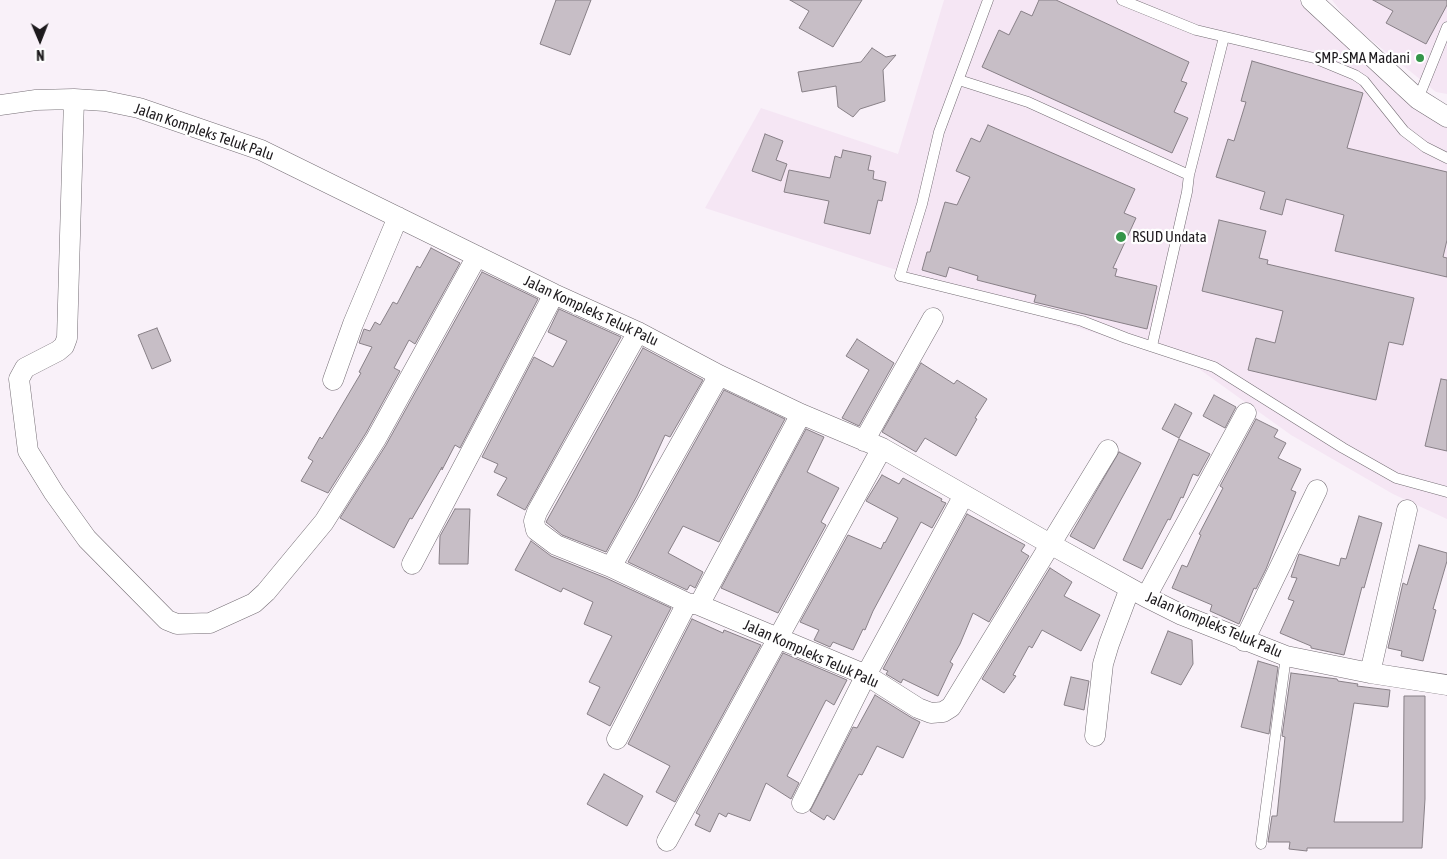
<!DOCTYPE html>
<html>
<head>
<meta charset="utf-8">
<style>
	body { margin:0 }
	#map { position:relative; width:1447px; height:859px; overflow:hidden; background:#f9f1f9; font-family:"Asap Condensed",sans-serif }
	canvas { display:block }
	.north { position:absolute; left:15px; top:15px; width:50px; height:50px; -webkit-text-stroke:4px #fff; paint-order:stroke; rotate:179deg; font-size:14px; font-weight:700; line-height:20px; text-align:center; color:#1d1a1d }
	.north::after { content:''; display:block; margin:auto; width:18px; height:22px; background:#1d1a1d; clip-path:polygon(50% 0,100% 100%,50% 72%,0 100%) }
</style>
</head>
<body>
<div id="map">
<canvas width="1447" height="859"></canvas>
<div class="north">N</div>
</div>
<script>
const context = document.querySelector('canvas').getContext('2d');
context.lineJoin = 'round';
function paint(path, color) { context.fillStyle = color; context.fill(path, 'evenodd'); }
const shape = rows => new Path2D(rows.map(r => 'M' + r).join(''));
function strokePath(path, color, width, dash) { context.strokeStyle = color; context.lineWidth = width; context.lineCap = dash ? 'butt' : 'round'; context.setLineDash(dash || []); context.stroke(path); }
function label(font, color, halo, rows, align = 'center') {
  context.font = font + ' "Asap Condensed",sans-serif'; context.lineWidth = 4.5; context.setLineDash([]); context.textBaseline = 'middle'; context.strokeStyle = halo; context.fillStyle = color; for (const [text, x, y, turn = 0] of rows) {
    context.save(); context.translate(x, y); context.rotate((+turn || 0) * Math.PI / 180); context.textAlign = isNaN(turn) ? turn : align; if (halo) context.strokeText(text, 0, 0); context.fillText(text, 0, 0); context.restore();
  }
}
paint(shape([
	[944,0,1299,0,1447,124,1447,519,1393,494,1291,435,1188,361,1136,346,884,266,705,208,761,108,898,154],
	[1332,0,1447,0,1447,94,1436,92,1351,24]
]), '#f5e6f4');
const building = shape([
	[556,0,591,0,570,55,540,44,556,0],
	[790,0,862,0,833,47,799,28,809,11,790,0],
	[1039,0,1056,0,1189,62,1181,81,1187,83,1174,112,1188,118,1172,153,982,67,999,30,1009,35,1021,11,1032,16,1039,0],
	[1373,0,1447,0,1447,5,1426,44,1386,23,1393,11,1373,0],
	[872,48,886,57,896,55,883,70,885,101,860,109,853,117,838,107,836,86,802,92,798,72,861,62,872,48],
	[1252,61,1363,93,1347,148,1447,172,1447,240,1443,257,1447,258,1447,277,1335,251,1344,215,1286,199,1282,215,1260,209,1265,192,1216,177,1228,139,1234,141,1246,102,1241,101,1252,61],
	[988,125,1135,189,1124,213,1136,218,1113,268,1117,269,1115,276,1157,286,1147,329,1034,302,1036,295,977,280,978,276,949,267,946,277,922,270,927,252,930,252,945,202,957,205,970,177,956,171,971,138,980,142,988,125],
	[765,134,783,141,776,160,787,164,781,181,752,171,765,134],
	[843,150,871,156,868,170,874,171,873,179,886,182,882,201,878,200,870,234,824,223,829,201,784,192,789,170,830,178,835,156,841,158,843,150],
	[1219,220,1266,231,1259,258,1268,260,1267,264,1414,298,1403,345,1389,342,1376,400,1248,370,1256,338,1275,343,1283,311,1202,291,1219,220],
	[431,248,460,263,415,344,409,340,394,368,400,371,366,433,328,493,301,481,313,461,308,458,320,437,322,439,361,373,359,372,372,347,359,343,364,329,370,331,375,322,380,325,393,302,397,304,417,266,420,268,431,248],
	[482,272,538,299,460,448,455,445,442,470,442,467,412,519,410,518,394,548,340,518,386,445,482,272],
	[559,309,621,337,525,510,497,495,507,478,494,472,498,464,482,457,534,357,553,367,567,341,548,332,559,309],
	[157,328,171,361,152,369,138,335,157,328],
	[857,339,894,363,859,426,842,418,869,370,846,356,857,339],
	[643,348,703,380,670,437,665,435,637,496,606,552,562,535,546,522,643,348],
	[921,363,954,384,957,380,987,399,975,418,977,419,956,456,925,438,916,452,882,432,921,363],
	[1441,379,1447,380,1447,451,1425,446,1441,379],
	[724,390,785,419,719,542,683,526,668,553,703,572,695,588,690,585,687,590,628,562,724,390],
	[1214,395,1236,407,1225,428,1203,416,1214,395],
	[1175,404,1192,413,1179,438,1162,429,1175,404],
	[1256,419,1278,430,1274,437,1286,443,1278,458,1301,469,1291,490,1296,492,1266,569,1256,589,1254,588,1239,624,1210,611,1212,605,1172,588,1182,565,1187,567,1201,535,1199,534,1223,488,1220,486,1256,419],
	[806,429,824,437,807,472,839,488,821,522,826,525,778,613,721,588,806,429],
	[1179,439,1210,454,1198,476,1193,474,1183,498,1181,497,1170,520,1168,519,1142,569,1123,560,1179,439],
	[1119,452,1141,463,1094,549,1070,536,1119,452],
	[882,475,899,484,903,478,942,499,941,501,946,503,932,528,921,522,873,611,865,630,863,629,853,650,833,642,830,647,814,640,819,630,800,622,848,535,881,549,884,542,885,543,898,518,866,501,882,475],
	[455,509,470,509,468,564,439,564,440,536,455,509],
	[967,514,1025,545,1021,551,1029,556,989,622,973,613,960,644,950,662,953,664,938,696,903,679,901,683,886,674,888,671,883,669,967,514],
	[1359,516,1382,523,1364,588,1362,587,1344,655,1311,648,1311,646,1280,633,1294,601,1288,599,1297,578,1291,577,1299,554,1339,566,1341,558,1346,559,1359,516],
	[531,541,551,556,606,578,671,608,610,726,587,714,600,687,589,682,612,636,584,624,593,602,563,588,561,592,515,570,531,541],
	[1419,545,1447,553,1447,561,1433,609,1436,610,1423,661,1401,656,1402,651,1388,648,1403,583,1407,585,1419,545],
	[1050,568,1072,582,1064,596,1100,615,1081,651,1042,630,1032,648,1029,646,1013,675,1016,676,1004,693,982,679,1050,568],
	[692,619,723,633,724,630,761,645,675,802,656,792,670,766,628,744,692,619],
	[1168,631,1192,640,1193,664,1181,685,1151,673,1168,631],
	[783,653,847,680,834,705,826,700,787,776,799,783,791,799,766,783,750,821,728,813,726,817,719,813,710,832,695,825,700,815,696,813,783,653],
	[1258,661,1278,667,1269,734,1241,727,1258,661],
	[1291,673,1337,679,1338,681,1358,684,1357,686,1390,690,1388,707,1354,703,1334,822,1403,822,1404,696,1425,696,1425,799,1422,848,1307,848,1307,851,1289,849,1290,842,1268,842,1272,816,1277,816,1285,737,1282,736,1291,673],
	[1071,677,1089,681,1084,710,1064,705,1071,677],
	[875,695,912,718,920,722,903,758,877,746,862,775,859,774,834,820,827,815,824,820,810,811,853,727,857,728,875,695],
	[604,774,643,796,627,826,587,804,604,774]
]);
paint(building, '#c7bec6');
strokePath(building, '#888087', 1);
const lane = shape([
	[988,0,939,132,922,204,900,276,1082,321,1126,338,1214,367,1343,448,1396,478,1447,492],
	[1122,0,1196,30,1314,58,1355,75,1364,81,1404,131,1425,147,1447,158],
	[959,80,1028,102,1189,175],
	[1418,99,1447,27],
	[1152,346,1187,192,1189,175,1224,37],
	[1261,844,1286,656]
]);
const street = shape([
	[1311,0,1418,99,1447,117],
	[74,99,67,338,64,346,58,351,25,368,19,379,28,451,54,493,87,539,167,620,177,624,210,623,254,603,266,592,324,522,376,439,477,256],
	[0,105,36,100,74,99,105,101,139,108,261,150,554,294,638,332,719,375,801,414,882,448,1050,544,1146,597,1182,615,1286,656,1370,673,1447,685],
	[638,332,537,512,534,521,536,530,556,545,611,567,687,603,699,605,866,675,918,708,931,713,943,712,951,707,1108,450],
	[333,380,353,324,398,217],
	[864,441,933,318],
	[412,564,554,294],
	[611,567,719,375],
	[1146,597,1246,413],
	[699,605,801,414],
	[1244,641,1317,490],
	[1370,673,1407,510],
	[1095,736,1103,664,1109,644,1130,588],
	[617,739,687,603],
	[802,803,866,675,964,495],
	[667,841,882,448]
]);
strokePath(lane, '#756e75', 11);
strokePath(street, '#756e75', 21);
strokePath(lane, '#fff', 10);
strokePath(street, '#fff', 20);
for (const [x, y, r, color] of [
	[1420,58,5,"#349549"],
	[1121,237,6,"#349549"]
]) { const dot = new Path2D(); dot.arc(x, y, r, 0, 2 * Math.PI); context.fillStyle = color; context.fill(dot); strokePath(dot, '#fff', 2); }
label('15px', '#1d1a1d', '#fff', [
	["SMP-SMA Madani",1410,58],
	["RSUD Undata",1132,237,"left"]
], 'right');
label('15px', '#1d1a1d', '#fff', [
	["Jalan Kompleks Teluk Palu",204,132,19],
	["Jalan Kompleks Teluk Palu",591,311,25],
	["Jalan Kompleks Teluk Palu",1214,625,23],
	["Jalan Kompleks Teluk Palu",811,654,24]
]);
</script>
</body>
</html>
